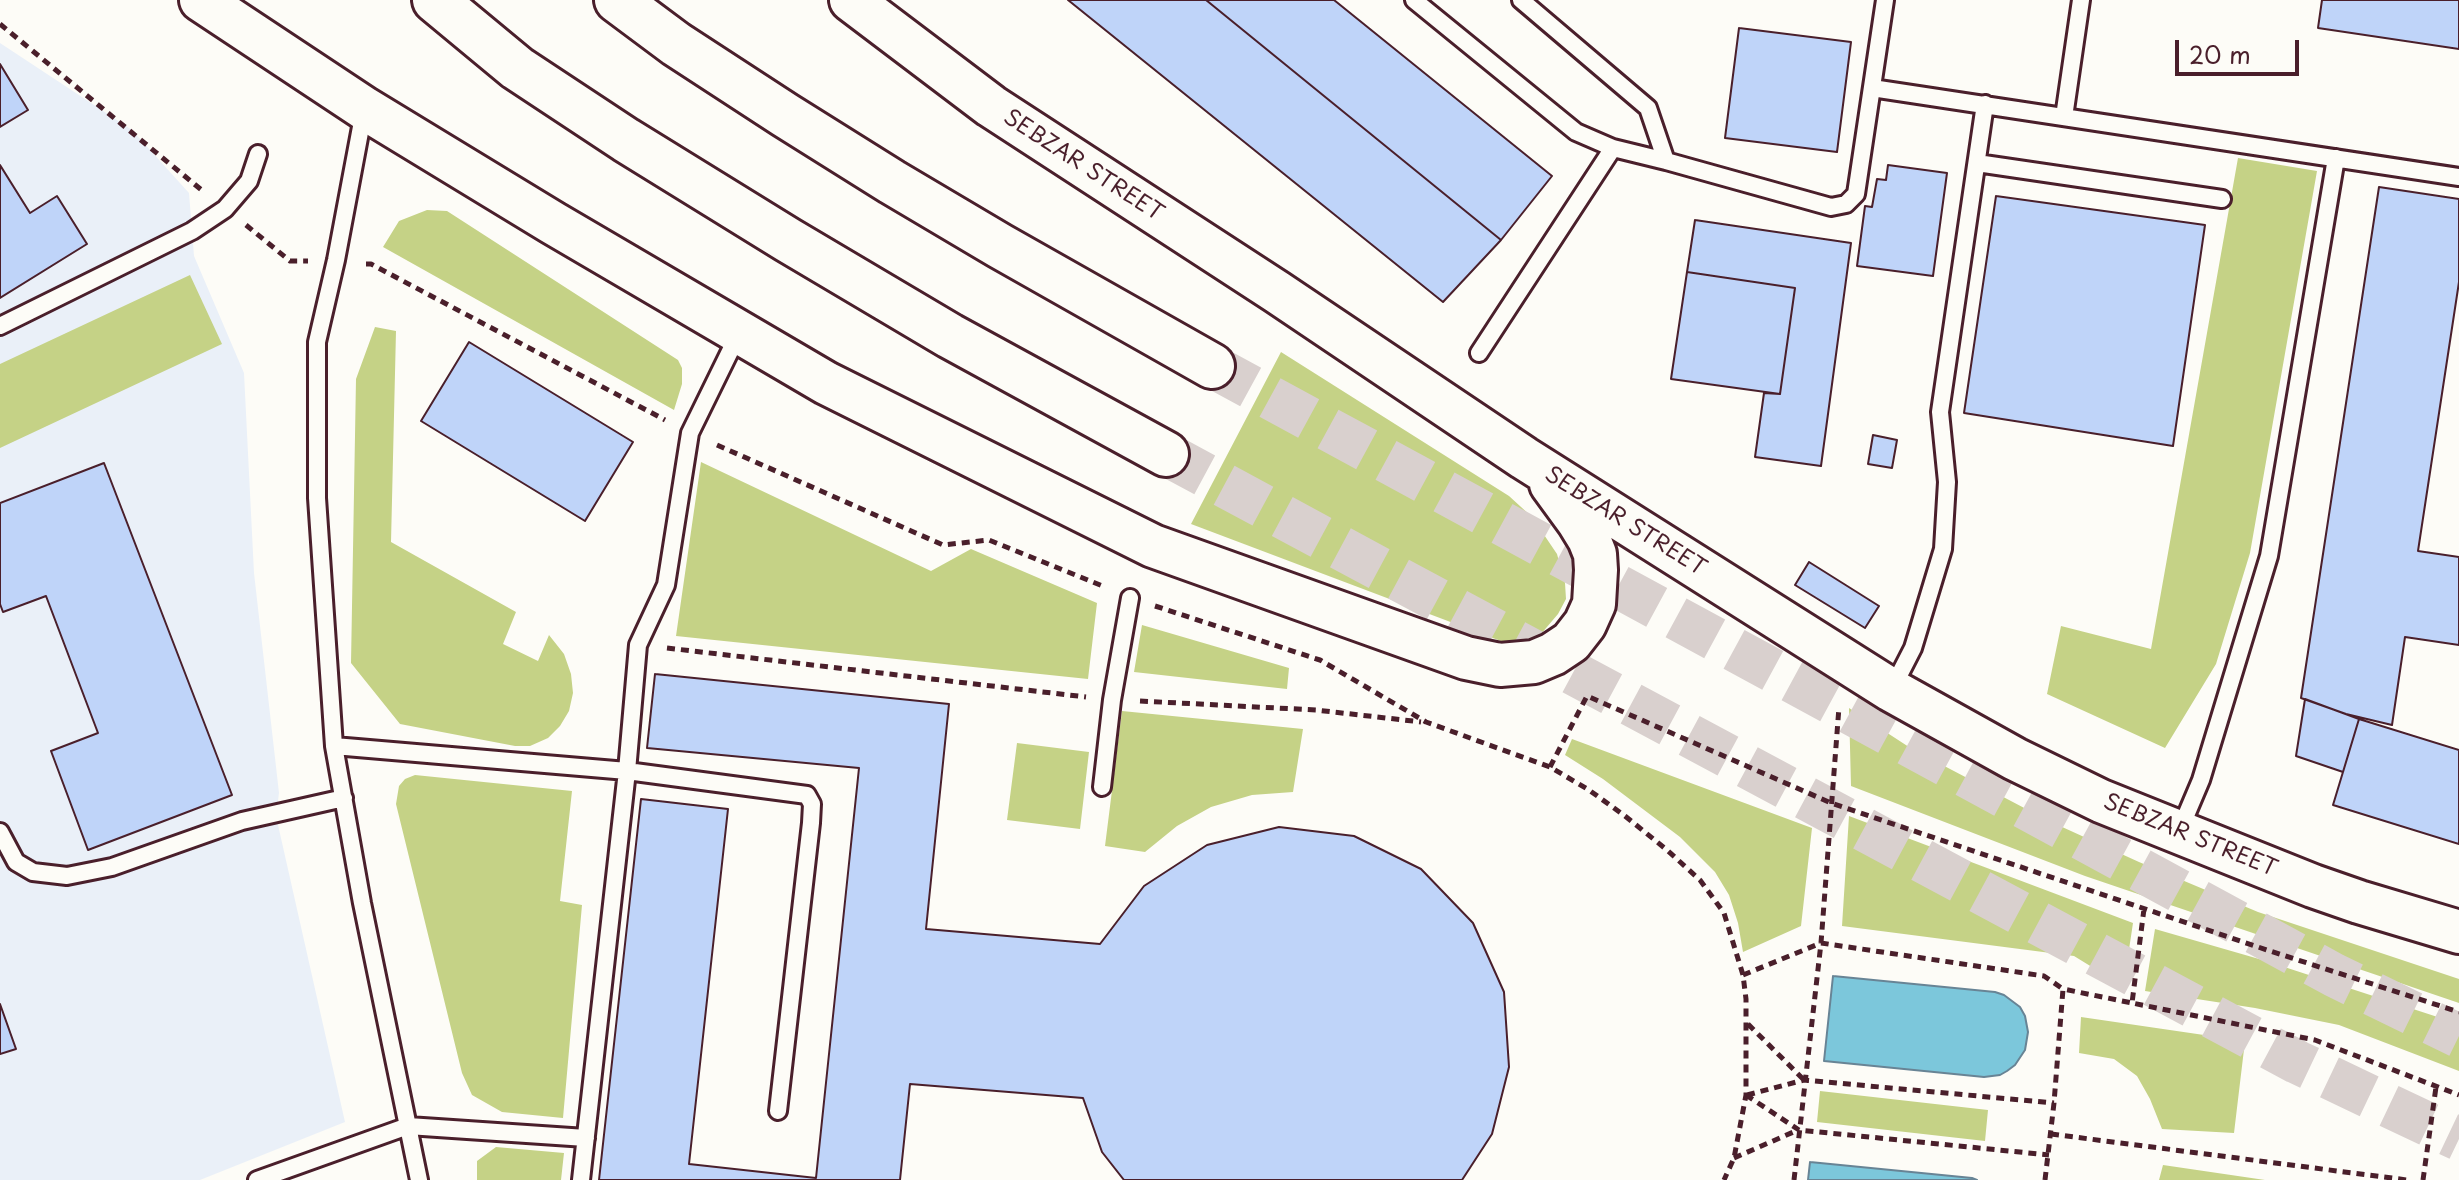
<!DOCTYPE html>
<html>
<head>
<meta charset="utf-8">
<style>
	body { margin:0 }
	#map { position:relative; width:2459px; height:1180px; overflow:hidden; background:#fdfcf7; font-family:"Playpen Sans",sans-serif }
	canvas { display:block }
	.scale { position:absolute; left:2175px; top:40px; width:124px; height:36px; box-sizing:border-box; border:4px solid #4a1f2b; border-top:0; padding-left:10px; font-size:24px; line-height:28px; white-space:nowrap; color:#4a1f2b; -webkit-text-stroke:6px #fdfcf7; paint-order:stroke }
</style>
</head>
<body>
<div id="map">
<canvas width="2459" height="1180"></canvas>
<div class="scale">20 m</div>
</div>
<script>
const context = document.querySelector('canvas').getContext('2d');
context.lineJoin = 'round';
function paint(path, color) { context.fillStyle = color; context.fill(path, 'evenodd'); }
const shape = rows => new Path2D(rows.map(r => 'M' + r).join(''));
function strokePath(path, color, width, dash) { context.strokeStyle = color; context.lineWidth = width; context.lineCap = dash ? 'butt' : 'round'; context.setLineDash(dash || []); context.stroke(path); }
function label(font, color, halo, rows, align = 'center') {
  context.font = font + ' "Playpen Sans",sans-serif'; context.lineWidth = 8; context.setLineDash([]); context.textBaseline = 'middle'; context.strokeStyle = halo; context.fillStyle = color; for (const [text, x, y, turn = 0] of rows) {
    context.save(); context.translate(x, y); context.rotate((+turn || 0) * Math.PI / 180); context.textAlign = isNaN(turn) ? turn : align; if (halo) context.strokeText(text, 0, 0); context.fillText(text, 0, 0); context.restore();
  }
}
paint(shape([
	[0,43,132,130,189,193,194,256,244,373,254,573,279,793,276,816,345,1122,200,1180,0,1180]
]), '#eaf0f8');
paint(shape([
	[2238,158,2317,171,2250,553,2216,664,2165,748,2047,694,2061,626,2151,649],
	[427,210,447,211,678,360,682,368,682,384,674,410,383,247,399,221],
	[190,275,222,344,0,448,0,364],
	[375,327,396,331,391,542,516,612,503,644,538,661,549,635,564,654,571,674,573,693,569,711,560,726,548,738,530,746,515,746,400,724,351,663,356,379],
	[1281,352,1509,496,1532,517,1557,554,1565,583,1566,599,1558,614,1535,641,1522,649,1191,524],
	[701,462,931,571,971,549,1097,603,1088,679,676,636],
	[1142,625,1289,668,1287,689,1134,672],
	[1849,708,1912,749,2049,821,2139,862,2258,912,2459,979,2459,1003,2085,876,1851,786],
	[1122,711,1303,729,1293,792,1252,795,1211,807,1177,826,1145,852,1105,846],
	[1572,739,1812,828,1801,926,1743,952,1738,923,1729,895,1715,872,1680,837,1603,779,1565,755],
	[1017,743,1089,752,1080,829,1007,820],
	[415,775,572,791,560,901,582,905,563,1118,502,1112,472,1095,462,1073,396,804,399,786,405,779],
	[1849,816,2133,923,2125,976,2100,972,2074,956,1842,926],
	[2155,929,2266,961,2459,1024,2459,1071,2339,1025,2255,1008,2145,991],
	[2081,1017,2245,1041,2234,1133,2162,1129,2150,1099,2137,1076,2114,1059,2079,1053],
	[1820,1091,1988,1110,1985,1141,1817,1122],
	[496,1147,564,1153,561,1180,477,1180,477,1161],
	[2163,1165,2265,1180,2159,1180]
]), '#c5d286');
const water = shape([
	[1833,976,1995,992,2004,995,2020,1007,2025,1016,2028,1032,2025,1050,2015,1065,2007,1071,2000,1075,1984,1077,1824,1061,1833,976],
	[1810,1162,1972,1178,1977,1180,1808,1180,1810,1162]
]);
paint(water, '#7cc7db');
strokePath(water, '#688495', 2);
const building = shape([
	[1068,0,1206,0,1501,240,1443,302,1068,0],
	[1206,0,1334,0,1552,176,1501,240,1206,0],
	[2322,0,2459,0,2459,49,2318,28,2322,0],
	[1739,28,1851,42,1837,152,1725,138,1739,28],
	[0,64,28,110,0,127,0,64],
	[0,165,30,213,57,196,87,244,0,298,0,165],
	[1888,165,1947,173,1933,276,1857,266,1865,206,1872,207,1877,179,1886,180,1888,165],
	[2379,187,2459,199,2459,282,2418,551,2459,557,2459,645,2405,637,2392,725,2346,714,2301,698,2379,187],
	[1996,196,2205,225,2173,446,1964,413,1996,196],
	[1695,220,1851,243,1821,466,1755,457,1764,393,1780,394,1795,288,1687,272,1695,220],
	[1687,272,1795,288,1780,394,1671,379,1687,272],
	[469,342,633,442,585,521,421,421,469,342],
	[1873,435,1897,440,1892,468,1868,464,1873,435],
	[104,463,232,795,88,850,51,751,98,733,46,596,3,612,0,604,0,503,104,463],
	[1809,562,1879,606,1865,628,1795,585,1809,562],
	[655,674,949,704,926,929,1100,944,1144,886,1207,845,1279,827,1354,836,1421,869,1473,923,1504,992,1509,1067,1492,1134,1462,1180,1124,1180,1102,1152,1083,1098,910,1084,900,1180,599,1180,641,799,728,809,689,1164,816,1178,859,768,647,748,655,674],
	[2305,699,2359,719,2343,772,2296,756,2305,699],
	[2359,719,2459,750,2459,844,2333,805,2359,719],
	[0,1004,16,1049,0,1054,0,1004]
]);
paint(building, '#bfd4f9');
strokePath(building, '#4a1f2b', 2);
strokePath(shape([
	[1212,366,2334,975,2459,1036],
	[1166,454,2297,1062,2459,1139]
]), '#d9d0ce', 44, [44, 22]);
const service = shape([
	[1414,0,1576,132,1613,148,1666,161],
	[1521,0,1648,108,1666,161,1831,207,1846,204,1856,194,1885,0],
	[1872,88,2459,177],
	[364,111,336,260,317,342,317,498,334,746,362,903,419,1180],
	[2064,117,2081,0],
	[1977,163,2222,199],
	[0,326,192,231,225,209,249,181,258,154],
	[1479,353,1613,148],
	[1892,689,1913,648,1943,549,1947,482,1940,412,1985,104],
	[334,746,627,771,807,795,812,804,811,823,778,1111],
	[1102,787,1112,700,1130,598],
	[0,832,16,862,33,872,67,876,112,867,242,821,344,798],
	[2179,832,2201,780,2269,556,2336,158],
	[257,1180,408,1126,586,1138],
	[581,1180,627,771,638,645,666,585,690,433,739,333]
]);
const tertiary = shape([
	[201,0,364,108,553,223,826,383,1153,546,1466,658,1500,665,1534,662,1553,654,1571,642,1585,624,1594,604,1596,570,1595,554,1589,539,1578,521,1551,484],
	[851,0,991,106,1277,292,1524,458,1891,690,2015,759,2101,801,2313,886,2359,902,2459,932]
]);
const primary = shape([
	[435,0,517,68,626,140,788,240,950,336,1166,454],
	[617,0,676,44,785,115,892,182,1000,246,1212,366]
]);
strokePath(service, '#4a1f2b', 22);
strokePath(tertiary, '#4a1f2b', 48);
strokePath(primary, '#4a1f2b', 50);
strokePath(shape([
	[0,24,204,192],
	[246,225,290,261,308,261],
	[366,264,371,264,665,420],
	[717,445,943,545,989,540,1105,587],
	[1155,606,1320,660,1426,722,1550,767,1589,790,1625,816,1667,850,1700,880,1724,913,1743,975,1746,999,1746,1095,1734,1158,1724,1180],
	[667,648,1086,697],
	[1140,701,1316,710,1421,722],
	[1550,767,1587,696,1831,803,2267,950,2459,1012],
	[2144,909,2132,1003,2315,1040,2459,1095],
	[1743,975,1821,943,2044,976,2063,989],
	[1748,1024,1803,1079],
	[1746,1095,1799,1130,2049,1155],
	[1747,1095,1804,1080,2054,1103],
	[2051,1134,2407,1180],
	[1734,1158,1798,1130],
	[1794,1180,1821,943,1839,707],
	[2045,1180,2054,1103,2063,989,2132,1003],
	[2423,1180,2436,1087]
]), '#4a1f2b', 5, [8, 6]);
strokePath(service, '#fdfcf7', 16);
strokePath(tertiary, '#fdfcf7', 42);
strokePath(primary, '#fdfcf7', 44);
label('22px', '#4a1f2b', '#fdfcf7', [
	["SEBZAR STREET",1083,166,33],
	["SEBZAR STREET",1625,522,32],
	["SEBZAR STREET",2190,836,22]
]);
</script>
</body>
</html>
